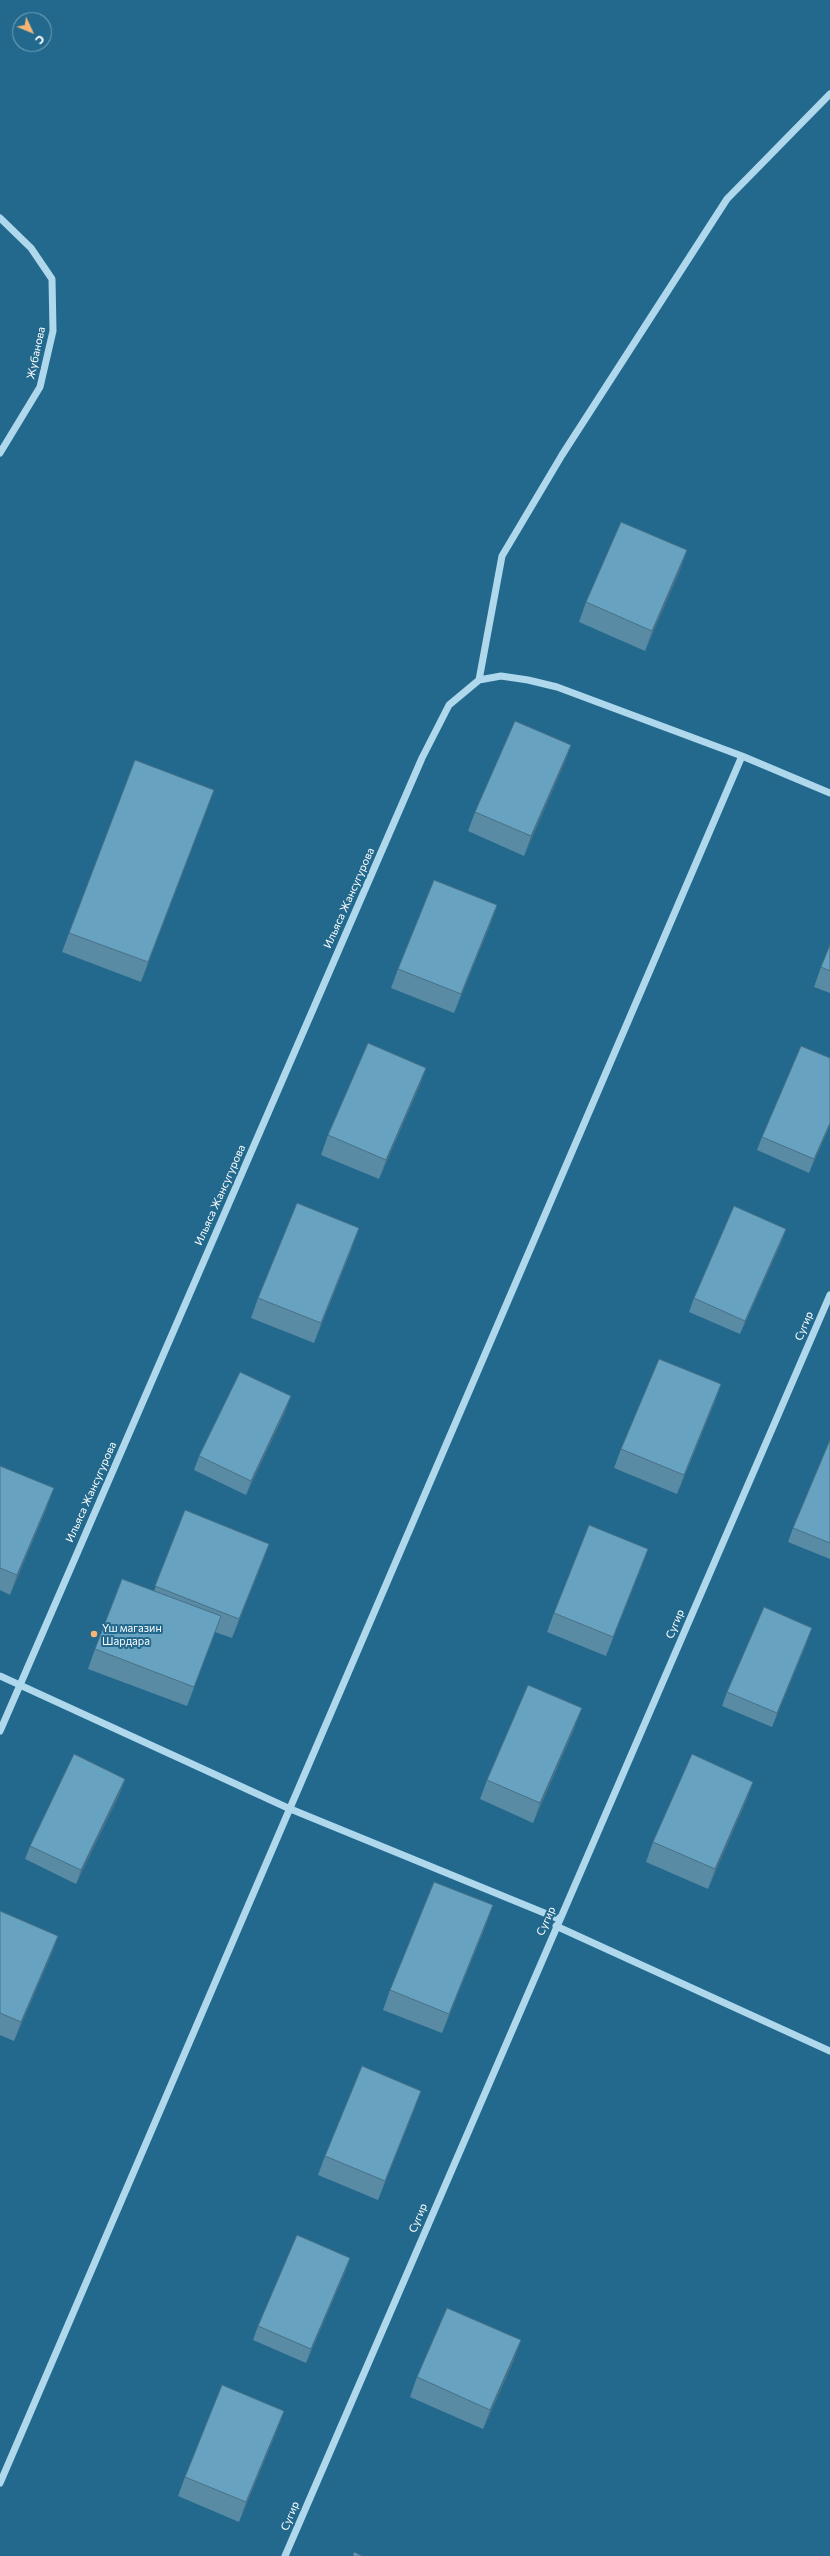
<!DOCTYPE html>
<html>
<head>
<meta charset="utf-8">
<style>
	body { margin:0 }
	#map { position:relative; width:830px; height:2556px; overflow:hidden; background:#22698d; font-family:Commissioner,sans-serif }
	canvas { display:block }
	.north { position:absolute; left:12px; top:12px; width:40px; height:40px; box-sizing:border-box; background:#22698d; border:1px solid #7aa5bb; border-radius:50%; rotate:134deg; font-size:11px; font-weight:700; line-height:16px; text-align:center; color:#fff }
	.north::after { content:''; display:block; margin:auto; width:14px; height:18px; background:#f8b472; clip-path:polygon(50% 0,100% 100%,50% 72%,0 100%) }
</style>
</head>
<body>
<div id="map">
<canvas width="830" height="2556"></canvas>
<div class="north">С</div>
</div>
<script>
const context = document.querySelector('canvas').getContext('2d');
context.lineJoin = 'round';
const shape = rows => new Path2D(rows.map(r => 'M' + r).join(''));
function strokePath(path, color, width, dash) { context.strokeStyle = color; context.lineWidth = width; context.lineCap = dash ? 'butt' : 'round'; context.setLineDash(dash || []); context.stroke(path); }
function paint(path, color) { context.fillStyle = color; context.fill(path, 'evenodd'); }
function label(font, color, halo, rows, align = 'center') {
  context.font = font + ' Commissioner,sans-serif'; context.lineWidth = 4; context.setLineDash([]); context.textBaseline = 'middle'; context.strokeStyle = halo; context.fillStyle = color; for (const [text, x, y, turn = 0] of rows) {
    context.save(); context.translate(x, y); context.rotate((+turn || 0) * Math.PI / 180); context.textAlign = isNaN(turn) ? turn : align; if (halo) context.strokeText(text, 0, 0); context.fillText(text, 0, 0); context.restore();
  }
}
strokePath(shape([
	[0,218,31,248,52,279,53,331,40,387,0,453],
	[479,680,502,556,562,455,727,199,830,94],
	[0,1676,288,1808,559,1919],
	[0,1731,422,758,449,705,479,680,501,676,528,680,557,687,742,756,830,793],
	[556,1926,830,2051],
	[0,2483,742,756],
	[285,2556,830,1295]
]), '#b0d8ec', 7);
paint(shape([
	[687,550,680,570,645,651,579,622,586,602],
	[571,745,564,764,524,856,468,831,475,812],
	[214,790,141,982,62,952,69,933],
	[497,905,490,925,454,1013,391,988,398,969],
	[830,945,830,993,814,987,821,967],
	[426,1068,419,1087,379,1179,321,1155,328,1135],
	[830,1125,809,1173,757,1150,762,1137],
	[786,1229,781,1243,740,1334,689,1312,694,1298],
	[352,1248,314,1343,251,1318,258,1298],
	[721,1384,714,1404,677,1494,614,1468,621,1449],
	[286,1410,246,1495,194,1470,199,1456],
	[830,1440,830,1559,788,1542,793,1528],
	[0,1466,47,1507,10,1595,0,1590],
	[185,1510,269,1544,262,1563,232,1638,215,1632,187,1706,88,1669,95,1649,154,1591],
	[648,1549,641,1568,606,1656,547,1632,554,1613],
	[807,1642,772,1727,722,1706,727,1692],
	[575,1727,533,1823,480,1799,487,1780],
	[125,1779,120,1793,76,1884,25,1859,30,1846],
	[753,1782,746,1801,708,1889,646,1862,653,1842],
	[0,1911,58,1936,51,1955,14,2041,0,2035],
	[486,1925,442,2033,383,2010,390,1990],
	[414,2110,378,2200,318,2175,325,2156],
	[350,2258,345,2272,306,2363,253,2340,258,2326],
	[514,2360,483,2429,410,2397,417,2377],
	[284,2411,277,2430,239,2522,178,2496,185,2477]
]), '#598ba5');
paint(shape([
	[687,550,680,570,645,651,652,631],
	[571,745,564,764,524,856,531,836],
	[214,790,207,809,141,982,148,962],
	[497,905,490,925,454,1013,461,994],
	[426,1068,419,1087,379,1179,386,1160],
	[830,1123,830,1125,809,1173,814,1159],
	[359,1228,352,1248,314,1343,321,1323],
	[786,1229,781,1243,740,1334,745,1321],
	[721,1384,714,1404,677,1494,684,1475],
	[291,1396,286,1410,246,1495,251,1481],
	[54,1488,47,1507,10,1595,17,1575],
	[269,1544,262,1563,232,1638,239,1619],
	[648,1549,641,1568,606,1656,613,1637],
	[812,1628,807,1642,772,1727,777,1713],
	[582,1708,575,1727,533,1823,540,1803],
	[125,1779,120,1793,76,1884,81,1870],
	[753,1782,746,1801,708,1889,715,1869],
	[493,1905,486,1925,442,2033,449,2014],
	[58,1936,51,1955,14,2041,21,2022],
	[421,2091,414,2110,378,2200,385,2181],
	[350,2258,345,2272,306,2363,311,2349],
	[521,2340,514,2360,483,2429,490,2410],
	[284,2411,277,2430,239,2522,246,2502]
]), '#487186');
const building = shape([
	[621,522,687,550,652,631,586,602,621,522],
	[515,721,571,745,531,836,475,812,515,721],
	[135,760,214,790,148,962,69,933,135,760],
	[434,880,497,905,461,994,398,969,434,880],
	[830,945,830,971,821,967,830,945],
	[368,1043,426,1068,386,1160,328,1135,368,1043],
	[801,1046,830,1058,830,1123,814,1159,762,1137,801,1046],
	[297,1203,359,1228,321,1323,258,1298,297,1203],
	[734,1206,786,1229,745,1321,694,1298,734,1206],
	[659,1359,721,1384,684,1475,621,1449,659,1359],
	[240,1372,291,1396,251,1481,199,1456,240,1372],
	[830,1440,830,1543,793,1528,830,1440],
	[0,1466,54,1488,17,1575,0,1568,0,1466],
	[185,1510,269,1544,239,1619,155,1586,185,1510],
	[589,1525,648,1549,613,1637,554,1613,589,1525],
	[122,1579,221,1616,194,1687,95,1649,122,1579],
	[764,1607,812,1628,777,1713,727,1692,764,1607],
	[528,1685,582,1708,540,1803,487,1780,528,1685],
	[74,1754,125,1779,81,1870,30,1846,74,1754],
	[692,1754,753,1782,715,1869,653,1842,692,1754],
	[434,1882,493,1905,449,2014,390,1990,434,1882],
	[0,1911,58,1936,21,2022,0,2013,0,1911],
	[362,2066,421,2091,385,2181,325,2156,362,2066],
	[297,2235,350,2258,311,2349,258,2326,297,2235],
	[447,2308,521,2340,490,2410,417,2377,447,2308],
	[222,2385,284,2411,246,2502,185,2477,222,2385],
	[354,2552,362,2556,353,2556,354,2552]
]);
paint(building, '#67a2c0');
strokePath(building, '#487186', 1);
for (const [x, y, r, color] of [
	[94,1634,4,"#f8b472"]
]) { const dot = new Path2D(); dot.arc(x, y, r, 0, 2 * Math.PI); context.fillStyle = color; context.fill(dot); strokePath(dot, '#22698d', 1.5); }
label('11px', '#fff', '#22698d', [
	["Жубанова",36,353,-78],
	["Ильяса Жансугурова",349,898,-66],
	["Ильяса Жансугурова",220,1195,-66],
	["Сугир",804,1326,-67],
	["Ильяса Жансугурова",91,1492,-66],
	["Сугир",675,1624,-67],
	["Сугир",546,1921,-66],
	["Сугир",418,2218,-67],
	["Сугир",290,2516,-67]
]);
label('11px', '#fff', '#22698d', [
	["Үш магазин",102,1628],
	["Шардара",102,1641]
], 'left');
</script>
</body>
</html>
